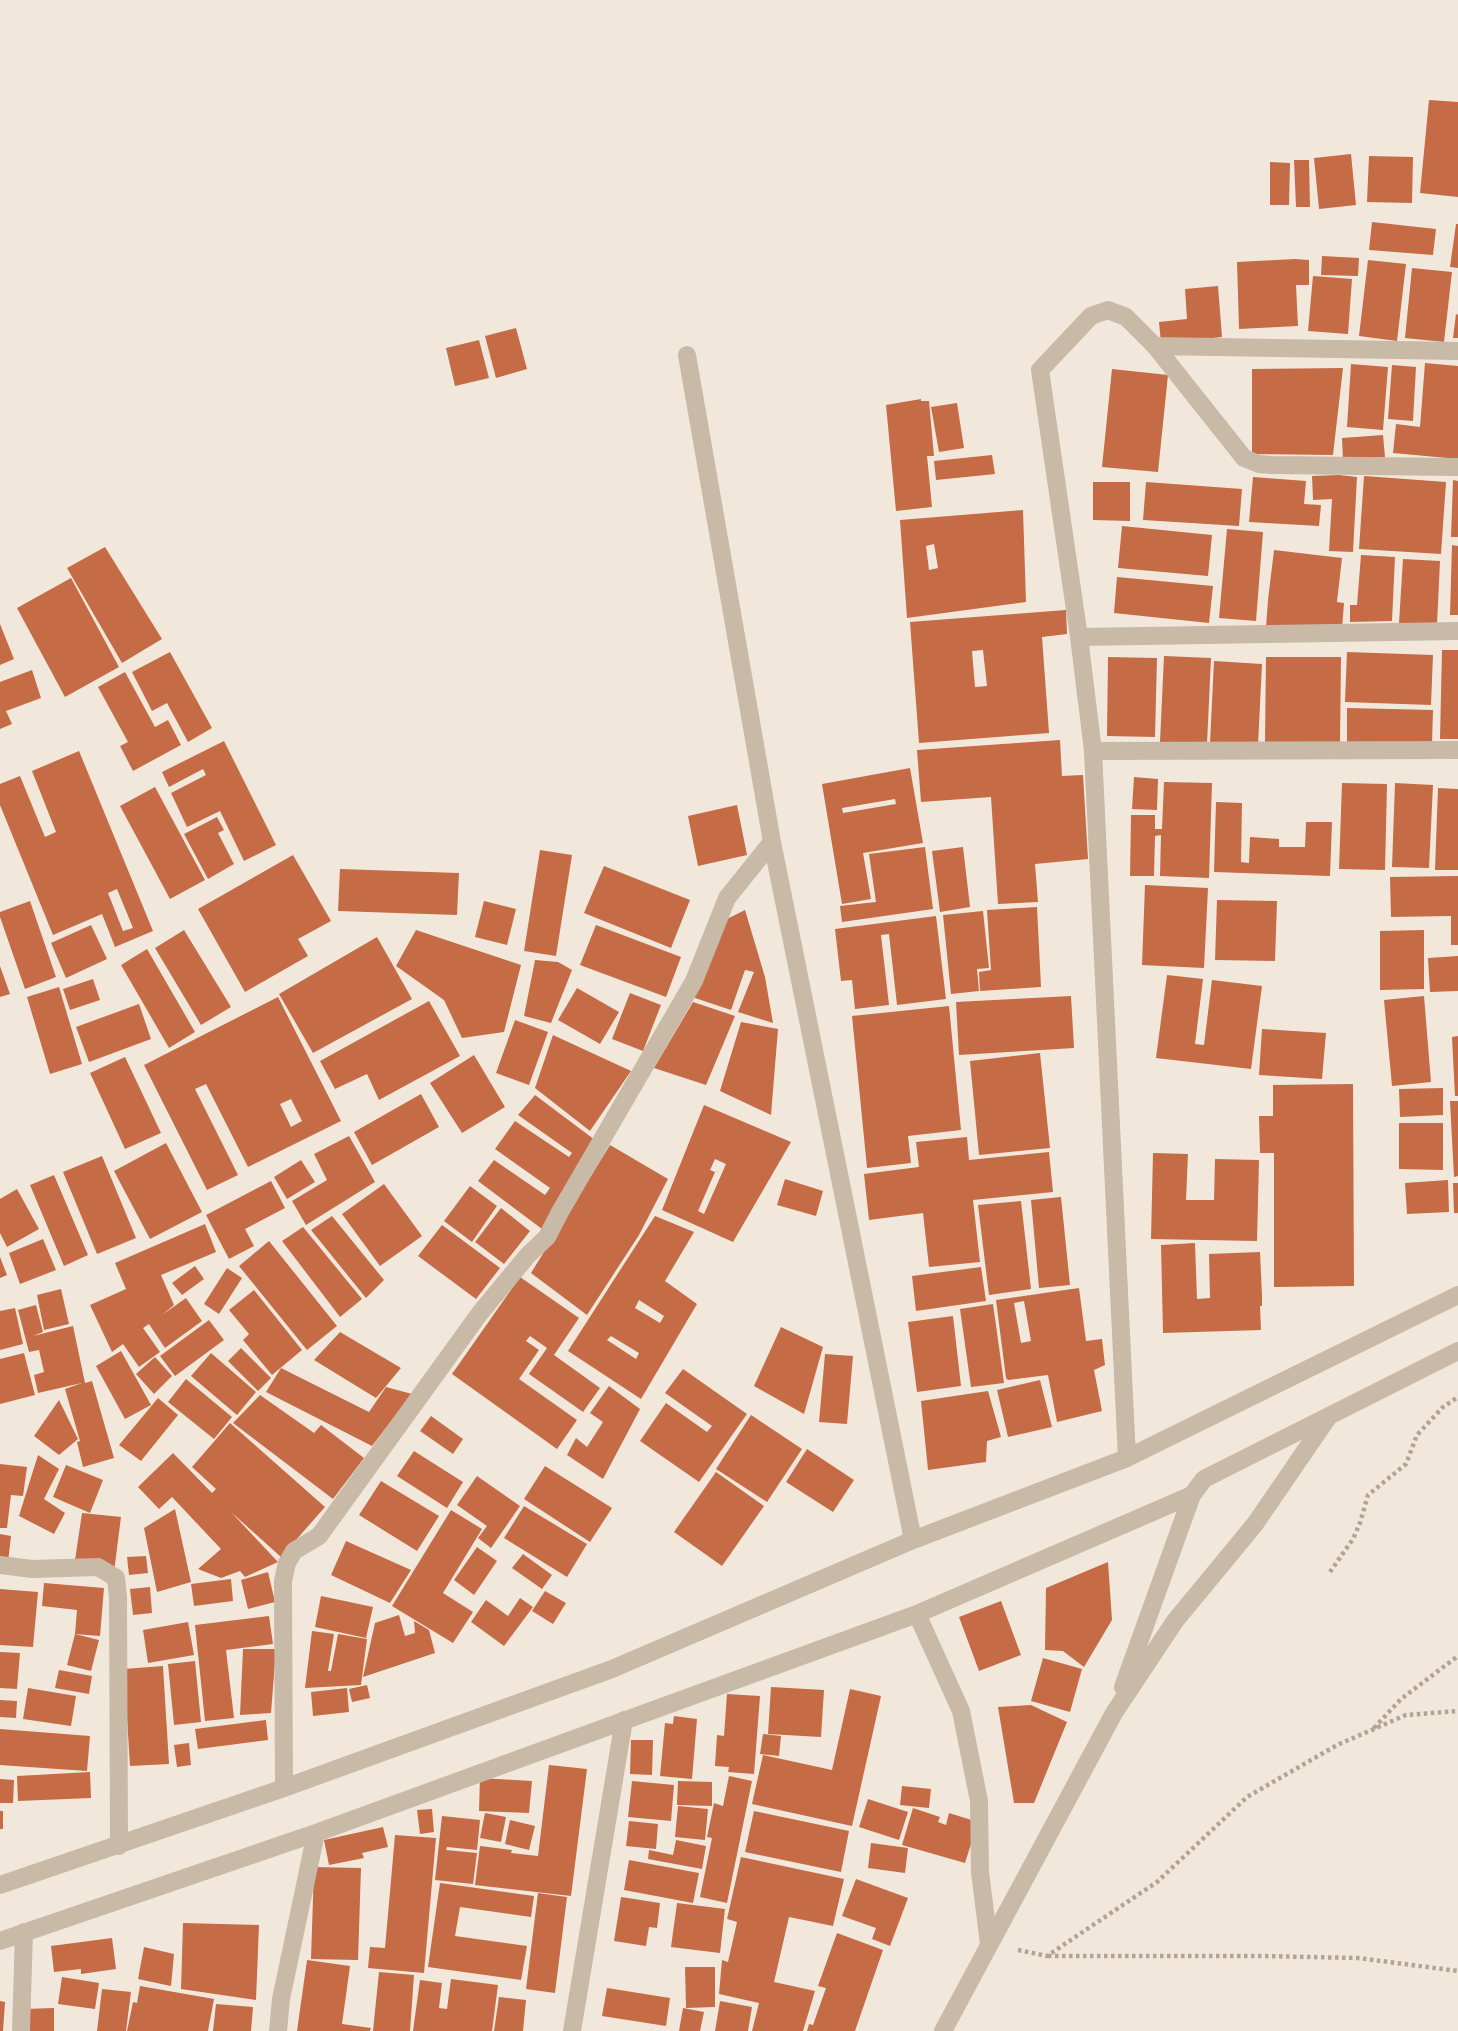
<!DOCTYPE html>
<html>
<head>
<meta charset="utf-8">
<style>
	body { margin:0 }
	canvas { display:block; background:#f1e8db }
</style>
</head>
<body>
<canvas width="1458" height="2031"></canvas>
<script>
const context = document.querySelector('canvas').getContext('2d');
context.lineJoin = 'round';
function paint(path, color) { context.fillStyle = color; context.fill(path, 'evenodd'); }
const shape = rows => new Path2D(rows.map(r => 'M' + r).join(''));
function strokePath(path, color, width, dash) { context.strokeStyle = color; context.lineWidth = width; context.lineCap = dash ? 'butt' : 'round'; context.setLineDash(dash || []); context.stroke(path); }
paint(shape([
	[1429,100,1458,102,1458,197,1420,193],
	[1351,154,1356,205,1319,209,1314,158],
	[1369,156,1413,157,1412,203,1367,202],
	[1294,160,1309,160,1310,207,1296,207],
	[1270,162,1290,163,1289,205,1270,205],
	[1372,222,1436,229,1433,255,1369,250],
	[1456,224,1458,224,1458,268,1450,267],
	[1322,256,1359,258,1358,276,1321,275],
	[1295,259,1309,260,1309,285,1296,285,1298,326,1239,329,1237,262],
	[1368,260,1406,264,1397,341,1359,336],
	[1412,268,1452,272,1444,342,1405,338],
	[1313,276,1352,279,1348,334,1308,331],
	[1218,286,1222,337,1161,343,1159,322,1187,319,1185,289],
	[1456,314,1458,315,1458,338,1453,338],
	[516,328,527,369,496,378,485,336],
	[479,340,489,378,455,386,446,348],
	[1425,363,1458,366,1458,459,1393,453,1396,424,1420,427],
	[1351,364,1388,367,1383,430,1347,427],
	[1392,365,1416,367,1413,421,1388,419],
	[1343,368,1333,455,1252,454,1252,369],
	[1112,369,1168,375,1158,472,1102,467],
	[921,399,921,401,929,401,934,456,927,456,932,507,896,511,886,405],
	[957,403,964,448,939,452,931,407],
	[1383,435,1385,457,1343,460,1342,438],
	[992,455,995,474,936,480,934,461],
	[1339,475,1357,477,1353,552,1329,551,1332,499,1313,500,1312,476],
	[1364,476,1446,482,1441,554,1359,549],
	[1253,477,1306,481,1304,504,1321,505,1319,526,1249,522],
	[1453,480,1458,481,1458,537,1451,537],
	[1093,482,1130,482,1130,521,1093,520],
	[1146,482,1242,489,1239,526,1143,520],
	[1023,510,1026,602,907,618,900,520],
	[934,544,938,568,929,570,926,546],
	[1122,526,1212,535,1208,576,1118,568],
	[1227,529,1263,532,1256,621,1219,618],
	[1452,545,1458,546,1458,615,1450,615],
	[105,547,162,639,122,663,67,568],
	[1274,550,1342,558,1337,602,1344,603,1342,629,1266,627,1268,600],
	[1361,555,1395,557,1392,621,1350,622,1350,605,1357,605],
	[1403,559,1440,561,1437,625,1399,623],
	[1117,577,1213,586,1209,623,1114,613],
	[71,578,119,667,65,697,17,608],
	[1066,610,1067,634,1042,637,1049,733,919,743,910,622],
	[983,650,987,686,975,687,972,651],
	[0,624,14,659,0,665],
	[1442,650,1458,650,1458,739,1440,739],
	[170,652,212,728,188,742,167,703,152,711,132,672],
	[1347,652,1433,655,1431,705,1345,702],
	[1164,656,1211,658,1207,744,1160,742],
	[1108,657,1157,658,1155,737,1107,736],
	[1266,657,1341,657,1340,743,1265,742],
	[1214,661,1262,664,1258,745,1210,743],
	[32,670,41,698,6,711,12,724,0,729,0,682],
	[125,672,155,727,168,720,181,745,133,771,120,746,128,742,98,687],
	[1347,708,1433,710,1432,744,1347,742],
	[1060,740,1062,776,1083,775,1088,859,1035,864,1038,902,998,904,991,797,921,802,917,750],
	[224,741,276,845,244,861,220,811,187,827,171,793,206,775,203,769,169,787,162,772],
	[79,751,153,931,115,947,102,914,53,935,0,805,0,784,20,776,45,837,56,832,32,771],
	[117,889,133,928,123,931,108,893],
	[910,768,923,843,863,853,871,899,842,904,822,784],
	[895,799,896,804,843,813,842,808],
	[1134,777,1158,779,1157,810,1132,809],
	[1164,782,1212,783,1209,878,1160,876,1161,835,1155,836,1154,876,1130,876,1131,815,1155,815,1155,829,1162,829],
	[1342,783,1387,784,1385,870,1339,869],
	[1395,783,1433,785,1429,868,1392,867],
	[155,787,205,880,170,899,120,806],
	[1438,788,1458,789,1458,870,1435,870],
	[1216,802,1242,803,1241,862,1249,863,1250,837,1279,839,1279,847,1305,847,1306,822,1332,822,1330,876,1214,872],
	[737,805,747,855,698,866,688,816],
	[217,817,224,830,218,833,234,864,208,879,184,834],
	[925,847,933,909,842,922,840,906,876,902,869,854],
	[963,847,970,907,940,912,932,851],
	[540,850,572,855,556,956,524,951],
	[293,855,331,921,298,939,308,956,245,992,198,909],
	[604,866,690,900,671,948,584,913],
	[340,869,459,873,457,915,338,911],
	[1458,876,1458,945,1451,945,1451,916,1391,917,1390,877],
	[1145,885,1208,888,1204,968,1142,965],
	[1217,900,1277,901,1275,961,1215,960],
	[30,901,56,977,25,989,0,917,0,912],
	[484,901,516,909,507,945,475,937],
	[1037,907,1041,987,980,991,979,972,991,970,987,910],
	[745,910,765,977,773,1023,738,1012,754,972,745,970,731,1010,692,997,723,921],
	[983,911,989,968,977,969,979,991,951,994,943,915],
	[936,916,946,999,897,1005,889,934,881,935,889,1005,855,1009,852,980,841,981,835,929],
	[91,925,107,959,66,978,51,943],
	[596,925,681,957,666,997,580,965],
	[184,930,231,1007,201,1025,155,948],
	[416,930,521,965,504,1032,462,1038,444,1000,396,966],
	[1424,930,1424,989,1380,990,1380,931],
	[377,937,412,999,313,1053,279,994],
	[147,949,195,1032,169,1048,121,965],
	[1458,956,1458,991,1430,992,1428,958],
	[535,960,558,962,572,970,551,1023,524,1016],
	[0,966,10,994,0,997],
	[1167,975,1203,979,1195,1044,1204,1045,1212,980,1262,986,1251,1069,1156,1058],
	[93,979,100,1000,70,1010,63,989],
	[59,987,82,1064,50,1074,27,997],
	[577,988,619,1012,600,1044,558,1020],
	[630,993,661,1005,643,1051,612,1039],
	[1071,996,1074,1048,959,1055,956,1002],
	[1424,996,1431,1082,1392,1086,1384,1000],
	[278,997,341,1121,248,1167,206,1084,195,1089,238,1175,207,1190,144,1065],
	[291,1099,302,1121,291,1127,280,1104],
	[429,1001,460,1056,379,1100,367,1074,335,1089,320,1061],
	[693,1002,735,1016,706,1085,654,1068],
	[139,1004,151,1039,89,1062,76,1027],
	[949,1006,961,1130,908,1136,911,1163,867,1168,852,1016],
	[515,1020,548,1032,529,1085,496,1073],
	[741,1022,778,1029,771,1115,720,1091],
	[1262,1029,1326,1033,1322,1079,1259,1075],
	[553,1035,631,1071,590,1131,535,1088],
	[1458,1036,1458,1096,1455,1096,1452,1037],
	[1040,1053,1050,1148,979,1155,970,1061],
	[474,1055,505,1107,462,1133,430,1083],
	[125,1057,161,1133,125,1149,90,1073],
	[1353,1084,1354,1286,1274,1287,1274,1153,1260,1153,1259,1116,1273,1116,1273,1085],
	[1443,1088,1443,1115,1400,1117,1399,1089],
	[421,1094,439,1127,372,1165,354,1132],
	[535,1095,595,1140,542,1229,478,1181,494,1160,545,1195,550,1188,495,1149,515,1121,569,1157,572,1153,518,1115],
	[1450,1101,1458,1101,1458,1176,1454,1177],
	[704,1105,791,1142,733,1242,662,1210],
	[715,1159,726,1164,704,1214,698,1211,715,1172,710,1170],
	[1399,1123,1443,1123,1443,1170,1399,1169],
	[349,1136,375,1182,306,1225,292,1201,327,1180,314,1154],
	[967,1137,969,1160,1049,1152,1053,1192,973,1200,980,1262,929,1267,923,1213,869,1220,864,1174,919,1167,916,1142],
	[166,1143,202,1212,150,1239,114,1171],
	[610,1145,668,1179,639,1235,587,1315,531,1273],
	[1153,1153,1188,1154,1186,1200,1214,1200,1215,1159,1259,1160,1257,1241,1151,1239],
	[102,1156,136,1238,97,1254,63,1172],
	[301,1160,315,1182,287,1199,274,1177],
	[54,1175,88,1255,64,1266,30,1185],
	[785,1179,823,1191,816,1216,777,1205],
	[1448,1180,1449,1212,1407,1214,1405,1183],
	[271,1181,285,1208,245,1229,254,1246,229,1259,206,1215],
	[1453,1183,1458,1183,1458,1213,1454,1213],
	[384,1184,422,1236,380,1266,342,1214],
	[470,1186,497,1206,472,1242,444,1221],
	[17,1189,39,1229,7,1247,0,1233,0,1199],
	[1061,1197,1070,1285,1039,1288,1031,1200],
	[1021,1201,1031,1289,989,1295,978,1205],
	[501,1208,530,1231,504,1264,475,1242],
	[332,1216,384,1280,366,1298,311,1230],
	[655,1216,694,1232,665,1281,697,1304,641,1399,568,1351],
	[639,1300,664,1316,660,1323,635,1308],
	[611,1336,639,1353,636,1359,607,1340],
	[205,1224,216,1252,161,1275,174,1305,162,1315,186,1298,202,1321,165,1348,149,1324,143,1328,160,1352,139,1367,123,1344,112,1352,90,1305,126,1289,115,1263],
	[442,1225,500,1268,476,1299,418,1256],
	[303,1227,362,1299,340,1317,282,1241],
	[43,1239,56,1270,20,1284,9,1253],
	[269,1241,337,1326,307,1350,239,1266],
	[1195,1243,1197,1299,1210,1298,1209,1254,1260,1252,1262,1296,1262,1306,1260,1306,1261,1330,1163,1333,1161,1245],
	[0,1257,7,1275,0,1278],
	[195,1266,204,1279,182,1295,172,1283],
	[981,1267,986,1301,916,1311,912,1276],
	[227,1268,242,1278,219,1314,204,1304],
	[520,1277,579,1318,554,1355,600,1388,583,1412,529,1374,547,1348,530,1336,526,1341,539,1350,519,1379,577,1420,557,1449,452,1374],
	[1079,1288,1086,1341,1102,1339,1105,1365,1094,1370,1102,1411,1057,1422,1048,1375,1008,1380,1006,1378,996,1300],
	[1024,1301,1031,1341,1021,1343,1014,1303],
	[61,1289,69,1324,44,1330,37,1295],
	[254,1290,302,1350,272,1375,243,1340,249,1334,229,1310],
	[993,1304,1004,1383,971,1387,960,1309],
	[36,1305,43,1332,33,1336,73,1326,85,1383,92,1381,114,1458,83,1467,77,1442,80,1441,65,1389,82,1383,38,1393,34,1375,44,1372,39,1350,29,1352,18,1310],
	[15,1308,23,1344,0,1350,0,1311],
	[953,1316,961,1386,917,1392,908,1322],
	[209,1320,224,1340,175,1376,160,1356],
	[781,1327,823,1347,804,1414,754,1386],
	[340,1332,401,1368,376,1398,314,1360],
	[241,1348,271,1378,258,1391,228,1361],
	[121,1351,151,1405,125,1419,96,1366],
	[24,1353,35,1395,0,1404,0,1359],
	[211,1353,256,1392,237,1415,191,1376],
	[825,1354,853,1356,847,1424,819,1422],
	[155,1357,172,1376,154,1394,136,1374],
	[281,1368,369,1412,386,1387,412,1394,372,1446,266,1392],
	[683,1369,747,1414,699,1482,640,1441,666,1403,707,1432,712,1426,665,1393],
	[186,1379,232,1417,214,1439,168,1402],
	[1040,1380,1052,1427,1008,1437,997,1390],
	[609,1386,640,1409,603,1479,567,1455,576,1438,587,1447,603,1422,590,1413],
	[988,1391,1001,1437,987,1441,986,1462,928,1470,921,1401],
	[260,1395,314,1433,321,1425,364,1458,333,1499,233,1423],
	[158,1398,178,1415,141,1461,119,1445],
	[59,1400,78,1439,59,1455,34,1436],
	[751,1415,802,1449,767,1502,716,1469],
	[431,1416,463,1439,453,1454,420,1431],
	[230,1423,325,1507,281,1557,231,1512,278,1562,245,1577,240,1571,221,1578,198,1569,221,1549,172,1497,159,1509,138,1487,173,1453,212,1493,216,1489,192,1467],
	[807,1449,854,1480,833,1512,786,1482],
	[414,1451,463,1482,447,1508,397,1476],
	[38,1455,59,1469,44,1499,65,1513,54,1534,19,1516],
	[0,1464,27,1467,23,1496,11,1495,7,1528,0,1528],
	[66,1465,103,1480,90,1513,53,1497],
	[545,1466,612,1508,590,1542,524,1499],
	[716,1472,764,1506,722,1566,674,1532],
	[477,1476,520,1506,491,1548,478,1538,487,1526,457,1505],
	[381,1481,439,1516,417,1551,359,1515],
	[524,1506,587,1544,567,1577,504,1538],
	[175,1509,191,1582,157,1592,144,1528],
	[451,1510,482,1529,443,1593,473,1612,453,1643,392,1606],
	[82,1513,121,1517,114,1572,74,1567],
	[0,1534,11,1536,8,1562,0,1561],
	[346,1541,411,1570,390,1603,331,1575],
	[477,1547,497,1561,474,1595,454,1580],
	[523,1554,552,1575,542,1589,512,1568],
	[146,1556,148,1573,129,1575,127,1557],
	[1108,1562,1112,1620,1084,1667,1063,1651,1045,1650,1046,1588],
	[268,1572,275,1602,248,1609,241,1580],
	[231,1579,233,1601,194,1606,191,1584],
	[44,1583,104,1588,100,1636,75,1634,77,1610,42,1606],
	[150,1587,152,1613,133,1615,130,1589],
	[0,1589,38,1592,33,1647,0,1645],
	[545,1591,566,1603,553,1624,532,1611],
	[321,1596,373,1607,366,1638,315,1627],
	[520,1598,533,1607,504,1646,471,1622,486,1600,508,1616],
	[1001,1601,1021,1655,979,1671,959,1617],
	[399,1615,405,1636,415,1633,414,1621,429,1630,435,1653,363,1677,375,1623],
	[269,1616,273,1644,226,1650,234,1718,205,1721,195,1625],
	[188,1622,194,1655,148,1663,143,1630],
	[312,1631,334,1634,328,1671,331,1671,338,1634,367,1639,361,1685,305,1688],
	[75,1634,99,1640,91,1671,67,1665],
	[243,1649,276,1649,271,1713,240,1715],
	[0,1652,20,1653,17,1689,0,1688],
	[1043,1658,1082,1669,1070,1712,1031,1701],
	[195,1661,201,1722,174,1725,168,1664],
	[163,1666,169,1764,130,1766,124,1669],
	[59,1670,92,1676,89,1694,55,1688],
	[367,1685,370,1698,352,1702,349,1689],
	[771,1687,824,1690,821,1737,768,1734],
	[28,1688,76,1696,71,1726,23,1719],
	[347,1688,349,1712,313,1716,311,1692],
	[850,1689,881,1696,852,1826,752,1804,763,1755,832,1770],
	[727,1694,760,1696,754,1774,728,1772,729,1767,715,1766,717,1735,724,1736],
	[0,1700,17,1701,16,1718,0,1717],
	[1031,1705,1067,1722,1034,1803,1014,1803,998,1707],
	[674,1716,697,1719,692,1779,660,1776,665,1723,673,1724],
	[266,1720,268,1740,198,1749,195,1729],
	[0,1729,90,1736,87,1771,0,1765],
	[763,1734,781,1736,779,1756,760,1754],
	[631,1740,653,1740,652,1775,630,1774],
	[189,1743,191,1765,177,1767,174,1745],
	[549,1765,587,1769,571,1896,475,1885,480,1846,512,1850,511,1853,538,1856],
	[90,1772,91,1798,18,1801,17,1776],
	[729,1776,752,1781,727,1903,700,1897,712,1838,707,1837,714,1803,723,1806],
	[480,1778,532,1781,529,1813,479,1811],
	[0,1779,14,1780,13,1803,0,1803],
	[632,1781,674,1785,671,1821,628,1817],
	[678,1781,712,1782,712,1806,677,1805],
	[902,1786,931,1789,929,1808,900,1805],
	[868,1799,908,1812,899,1840,859,1827],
	[678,1806,708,1809,705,1840,675,1837],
	[913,1808,940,1817,938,1822,946,1825,949,1813,978,1822,965,1863,902,1845],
	[432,1809,434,1832,420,1834,417,1810],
	[0,1811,3,1811,3,1829,0,1829],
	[754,1811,849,1831,841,1872,745,1852],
	[485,1813,506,1817,501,1842,480,1838],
	[442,1816,480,1820,477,1850,447,1847,446,1850,477,1853,473,1884,435,1880],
	[510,1820,535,1826,529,1850,505,1844],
	[629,1821,658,1824,656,1849,626,1846],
	[383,1827,388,1847,362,1853,364,1858,329,1865,324,1840],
	[395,1835,436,1838,424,1973,368,1968,370,1947,385,1948],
	[676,1840,706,1846,702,1869,648,1859,649,1850,673,1855],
	[871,1843,908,1848,905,1873,868,1868],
	[741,1857,844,1879,833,1926,789,1917,774,1982,815,1991,803,2031,752,2031,759,2003,719,1994,722,1960,728,1962,737,1922,727,1919],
	[629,1860,699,1873,693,1903,624,1890],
	[314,1867,361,1868,358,1960,311,1959],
	[856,1879,908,1898,890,1946,872,1939,876,1928,842,1916],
	[440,1883,534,1896,531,1917,460,1907,455,1936,527,1946,521,1980,428,1967],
	[538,1893,567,1897,555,1993,526,1989],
	[621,1897,660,1903,657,1928,649,1927,646,1946,614,1941],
	[677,1903,725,1909,720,1953,671,1947],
	[183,1923,259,1925,256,2000,181,1989],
	[837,1933,883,1950,855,2031,807,2031,809,2024,813,2025,826,1988,818,1986],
	[112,1938,116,1969,81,1974,81,1969,54,1972,51,1946],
	[144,1947,174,1954,171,1986,138,1979],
	[307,1960,350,1966,342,2024,371,2028,370,2031,297,2031],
	[685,1967,715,1967,715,2007,686,2008],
	[379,1972,414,1975,410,2031,373,2031],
	[62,1977,99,1983,95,2009,58,2004],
	[451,1979,498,1985,492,2031,413,2031,420,1980,442,1983,439,2008,447,2009],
	[140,1986,214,1999,208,2031,127,2031,133,2002,137,2003],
	[607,1988,670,1998,666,2026,602,2016],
	[102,1989,131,1992,126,2031,97,2031],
	[499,1997,526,2000,523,2031,494,2031],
	[0,2001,5,2002,3,2031,0,2031],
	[720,2001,752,2007,748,2031,715,2031],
	[216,2004,253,2007,251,2031,213,2031],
	[54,2008,54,2031,25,2031,25,2009],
	[683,2008,704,2012,700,2031,679,2031]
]), '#c56b46');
strokePath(shape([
	[1330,1572,1353,1539,1360,1523,1368,1495,1406,1464,1417,1435,1443,1407,1458,1397],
	[1374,1728,1401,1699,1458,1656],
	[1018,1950,1047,1956,1157,1882,1247,1797,1337,1745,1406,1715,1458,1711],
	[1048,1956,1261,1956,1358,1958,1458,1971]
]), '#b5a391', 4.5, [3.5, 3.5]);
strokePath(shape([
	[1155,346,1458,351],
	[687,355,772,842,913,1540],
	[1079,637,1458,631],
	[1093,751,1458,750],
	[1127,1458,1093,751,1079,637,1040,370,1091,316,1108,310,1126,317,1155,346,1244,458,1259,464,1272,465,1458,467],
	[0,1565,32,1569,98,1567,116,1578,118,1598,119,1846],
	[917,1614,961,1711,979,1801,980,1872,989,1944],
	[1123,1687,1192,1495],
	[284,1788,283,1581,287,1563,294,1551,319,1536,480,1313,528,1255,547,1237,560,1212,694,981,727,898,772,842],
	[0,1885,284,1788,612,1669,913,1540,1127,1458,1458,1295],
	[0,1941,316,1833,917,1614,1192,1495,1204,1479,1458,1351],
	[21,2031,24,1932],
	[278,2031,281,1999,316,1833],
	[572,2031,624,1720],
	[943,2031,1114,1713,1175,1621,1255,1524,1327,1419]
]), '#c9b9a7', 18);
</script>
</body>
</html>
